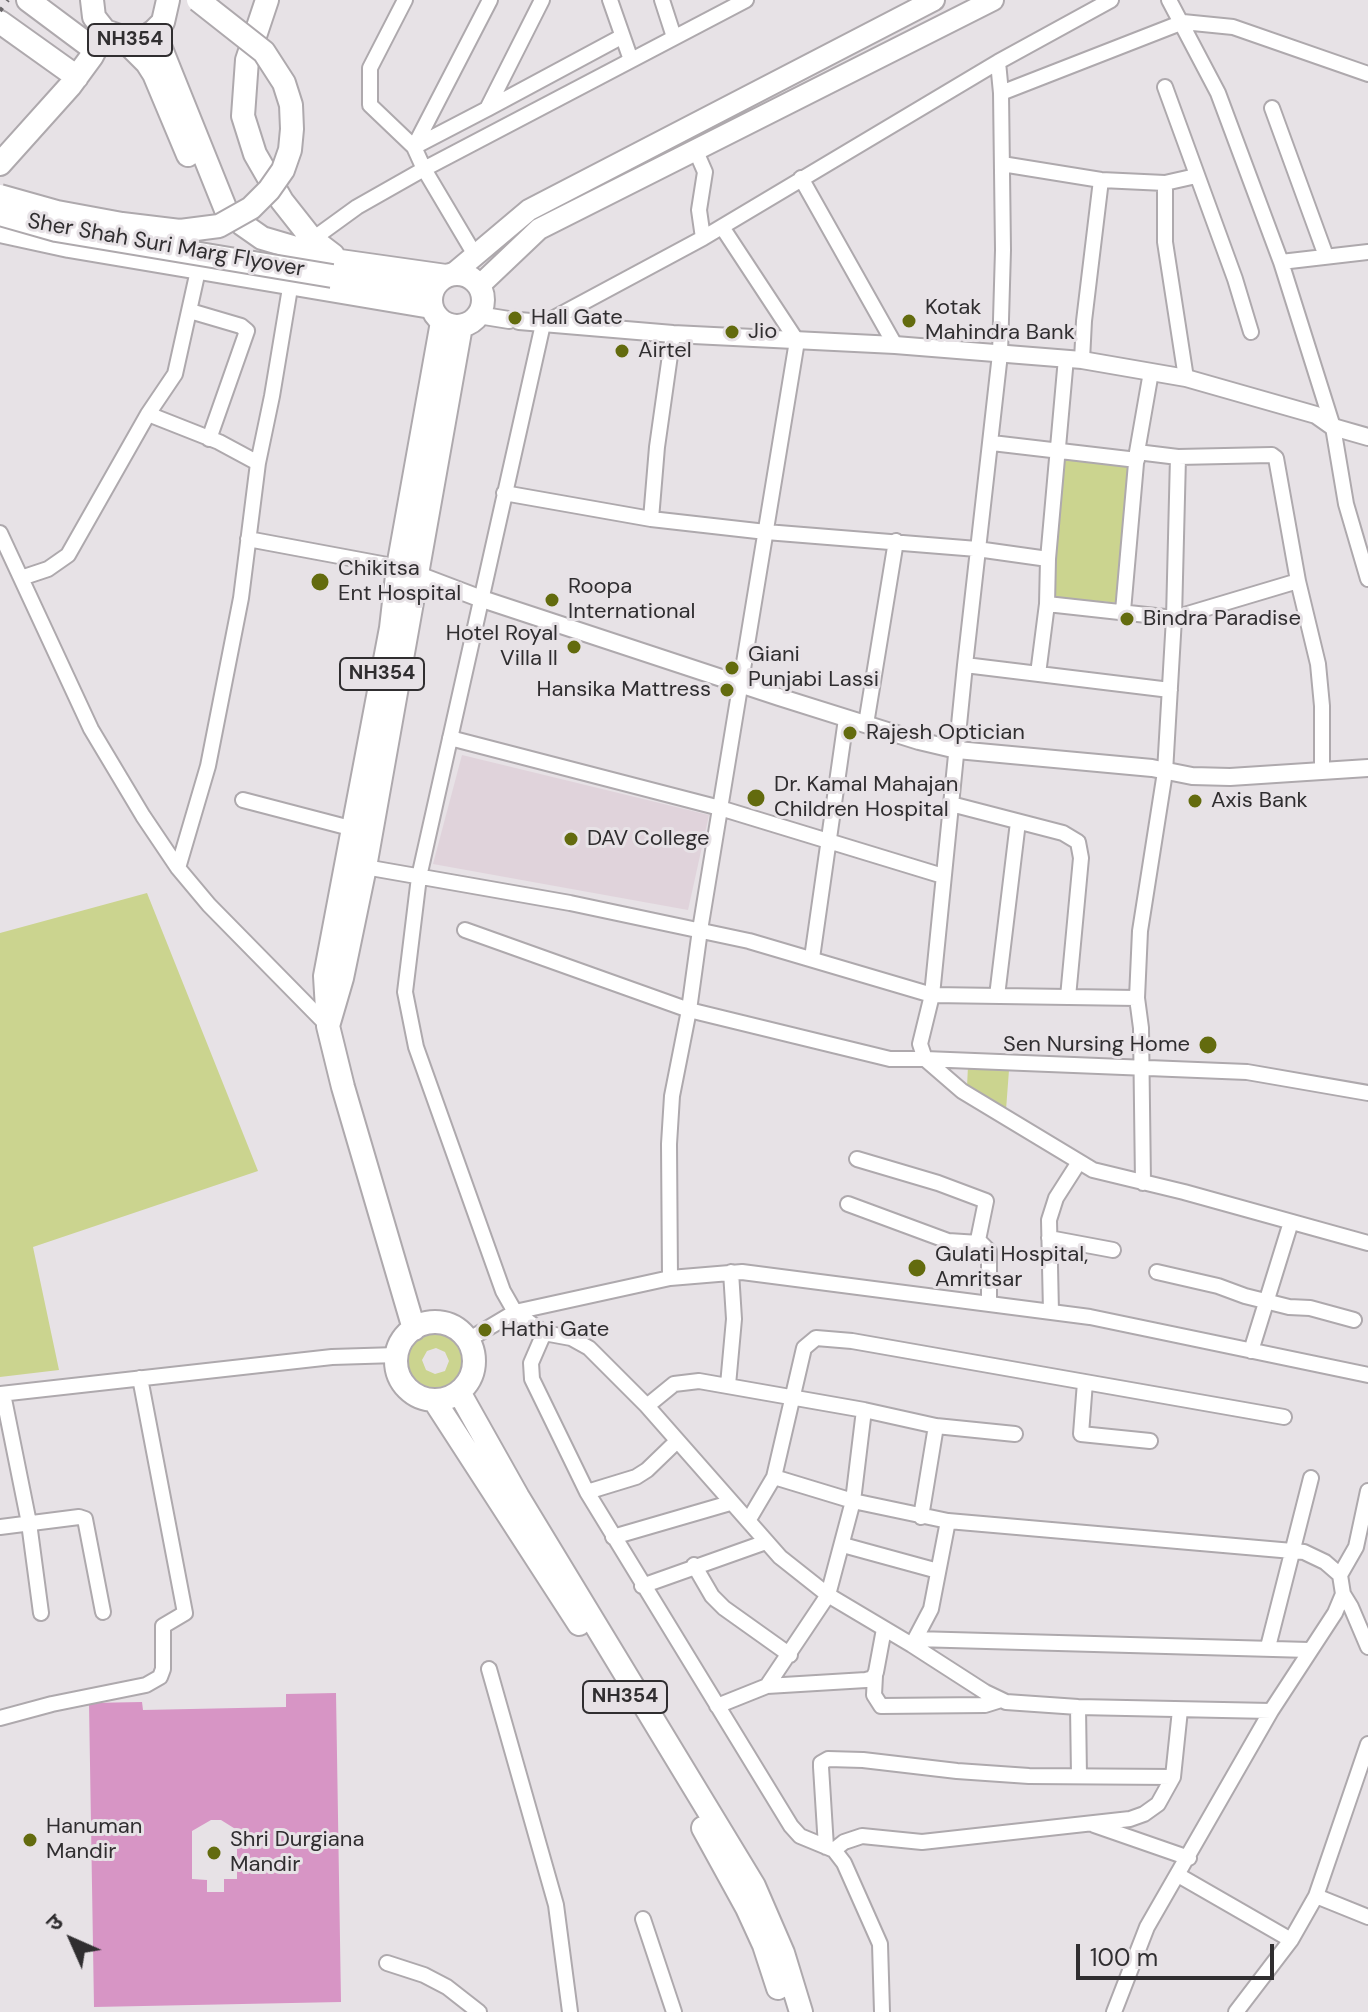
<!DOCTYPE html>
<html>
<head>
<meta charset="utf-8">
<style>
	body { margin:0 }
	#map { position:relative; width:1368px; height:2012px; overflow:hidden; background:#e7e2e6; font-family:"DM Sans","Noto Sans Devanagari",sans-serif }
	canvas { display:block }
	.north { position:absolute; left:32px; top:1900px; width:80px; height:80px; -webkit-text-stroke:6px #e7e2e6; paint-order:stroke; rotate:315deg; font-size:22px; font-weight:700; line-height:32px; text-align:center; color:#302e30 }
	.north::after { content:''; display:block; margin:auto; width:28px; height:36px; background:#302e30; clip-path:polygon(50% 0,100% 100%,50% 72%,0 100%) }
	.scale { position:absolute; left:1076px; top:1944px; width:198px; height:36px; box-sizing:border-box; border:4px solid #302e30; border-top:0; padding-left:10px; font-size:24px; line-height:28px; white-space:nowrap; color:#302e30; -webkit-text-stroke:6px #e7e2e6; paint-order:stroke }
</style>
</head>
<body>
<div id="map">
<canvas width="1368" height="2012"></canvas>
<div class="north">उ</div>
<div class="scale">100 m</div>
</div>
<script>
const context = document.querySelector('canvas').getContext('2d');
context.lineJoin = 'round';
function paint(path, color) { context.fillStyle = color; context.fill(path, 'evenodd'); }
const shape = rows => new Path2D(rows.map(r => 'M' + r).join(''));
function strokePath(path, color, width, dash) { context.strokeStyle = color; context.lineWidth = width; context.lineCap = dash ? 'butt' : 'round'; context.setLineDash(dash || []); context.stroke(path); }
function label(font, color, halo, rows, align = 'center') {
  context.font = font + ' "DM Sans",sans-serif'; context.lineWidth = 6; context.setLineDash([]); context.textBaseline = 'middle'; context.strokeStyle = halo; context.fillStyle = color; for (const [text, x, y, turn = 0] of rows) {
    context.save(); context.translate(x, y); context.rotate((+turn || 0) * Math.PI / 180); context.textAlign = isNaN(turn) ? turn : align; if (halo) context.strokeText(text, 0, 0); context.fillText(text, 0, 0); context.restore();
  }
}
paint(shape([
	[462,755,709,815,688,910,433,864]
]), '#e0d3db');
paint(shape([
	[1064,456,1134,463,1121,603,1050,597],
	[147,893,258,1171,33,1247,59,1370,0,1377,0,933],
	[968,1066,1009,1070,1006,1110,967,1087],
	[432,1332,448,1334,454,1338,460,1344,465,1360,458,1379,442,1389,421,1386,414,1381,407,1367,408,1352,412,1345,417,1339],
	[436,1348,445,1352,449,1361,445,1371,435,1374,426,1370,422,1360,427,1351]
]), '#cbd48f');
paint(shape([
	[336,1693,341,2002,94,2007,89,1703,142,1702,143,1710,286,1707,286,1694],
	[211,1820,221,1820,237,1830,237,1879,224,1879,224,1892,207,1892,207,1880,192,1879,192,1831]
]), '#d795c5');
const minor = shape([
	[405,0,370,68,370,105,414,147,487,109,542,0],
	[610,0,631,60],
	[662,0,674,37],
	[1111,0,998,62,703,238,543,324,419,877,405,992,416,1047,503,1291,515,1312,544,1333,571,1338,589,1348,647,1406,780,1557,828,1595,912,1645,985,1692,1006,1702,1078,1707,1271,1711],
	[1169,0,1218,93,1281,262,1333,427,1346,504,1368,579],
	[998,62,1001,93],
	[1368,74,1233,27,1183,22,1001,93,1003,250,1000,354,965,665,932,995,920,1044,925,1059,1247,1072,1368,1093],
	[1165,87,1235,279,1251,332],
	[1272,108,1326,256],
	[487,109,621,37],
	[695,149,705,172,699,210,703,238],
	[1002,164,1101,180,1165,183,1196,176],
	[801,178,895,345],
	[1165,183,1165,242,1186,378],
	[306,244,357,207,424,169,746,0],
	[475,255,424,169,414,147,490,0],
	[1281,262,1368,252],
	[190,311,241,326,247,331,209,439],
	[1082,360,1084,321,1101,180],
	[148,414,219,442,258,463],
	[992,443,1137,460],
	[504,493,651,519,766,532,977,549,1048,559,1047,604,1174,618,1298,581,1276,458,1272,455,1178,457],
	[651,519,657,447,673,334],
	[0,533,91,729,143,816,178,868,209,905,328,1026],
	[248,539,398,567],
	[1048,559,1066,358],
	[21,578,48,569,68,555,148,414,175,374,199,266],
	[1298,581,1318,664,1322,706,1322,771],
	[1123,611,1137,452],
	[965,665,1170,690],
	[1038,674,1047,604],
	[866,724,896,541],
	[450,738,720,808,943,876],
	[243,800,354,829],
	[951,804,1063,833,1078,842,1081,858,1068,997],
	[365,867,570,903,749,941,932,995,1137,998],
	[178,868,208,766,241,598,258,463,272,396,292,276],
	[465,930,689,1010,890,1059,925,1059,962,1091,1093,1170,1184,1192,1368,1243],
	[812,958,846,719],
	[997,996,1018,822],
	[857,1159,938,1183,986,1201,978,1240,989,1251,989,1303],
	[1143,1183,1141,1028,1137,998,1140,931,1165,772,1174,618,1178,457,1137,452,1151,372],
	[848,1204,948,1241,979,1243],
	[1049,1238,1113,1250],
	[1157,1272,1218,1286,1245,1296,1289,1307,1310,1308,1354,1320],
	[670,1278,669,1144,672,1096,689,1010,700,930,797,341,722,227],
	[1051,1312,1049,1220,1056,1198,1079,1162],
	[544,1333,531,1363,532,1379,587,1492,791,1826,800,1836,834,1850,844,1863,880,1944,882,2012],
	[468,1340,515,1312,670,1278,742,1272,1090,1317,1368,1375],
	[1251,1351,1291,1222],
	[1085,1382,1081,1434,1150,1441],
	[728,1385,734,1319,731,1272],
	[0,1394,332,1357,397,1355],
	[3,1394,29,1523,41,1613],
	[647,1406,674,1384,699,1381,864,1410,853,1501,828,1595,767,1686,717,1706],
	[864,1410,936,1426,1015,1434],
	[774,1477,853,1501,948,1521,1304,1552,1325,1562,1340,1575,1343,1594,1335,1613,1271,1711,1147,1927,1114,2012],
	[587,1492,636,1477,647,1470,676,1442],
	[921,1517,936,1426],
	[748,1521,774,1477,804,1348,816,1338,852,1341,1284,1417],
	[0,1527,79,1517,85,1519,103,1612],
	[613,1537,730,1503],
	[843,1545,938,1571],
	[694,1565,712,1596,724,1608,790,1655],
	[1340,1575,1356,1547,1368,1491],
	[642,1586,766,1542],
	[1343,1594,1351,1607,1368,1647],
	[915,1639,1309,1650],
	[912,1645,931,1609,948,1521],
	[1268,1647,1311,1478],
	[489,1669,556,1905,570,2012],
	[875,1676,874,1695,881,1706,985,1705,1001,1700],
	[767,1686,866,1680,873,1678,876,1672,884,1629],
	[1078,1707,1079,1776],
	[0,1718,52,1704,146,1685,160,1677,163,1669,163,1626,185,1613,140,1378],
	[1094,1825,1189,1858],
	[826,1847,821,1767,821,1763,828,1759,863,1760,957,1771,1029,1776,1173,1777],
	[834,1850,844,1842,862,1836,922,1842,1130,1819,1144,1814,1158,1804,1173,1777,1180,1710],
	[1178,1875,1291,1940],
	[1316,1896,1368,1917],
	[643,1919,674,2012],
	[387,1963,424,1975,447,1987,479,2012],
	[1236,2012,1291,1940,1316,1896,1368,1744]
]);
const tertiary = shape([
	[478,315,509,320],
	[519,321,673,334,895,345,1082,360,1186,378,1316,415,1333,427,1368,437],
	[408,571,479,598,779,697,919,741,957,750,1152,768,1192,776,1230,777,1368,768]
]);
const secondary = shape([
	[453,274,529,210,934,0],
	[479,286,539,229,993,0]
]);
const primary = shape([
	[332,276,431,293]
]);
const trunk = shape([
	[28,0,95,50],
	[92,0,94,17,105,31,131,40,144,38,154,31,163,22,168,0],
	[267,0,247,60,243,116,255,154,282,201,312,239,333,255],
	[0,22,77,77],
	[154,31,226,210,242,224,262,238,340,261,446,276],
	[123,39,147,63,154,74,188,155],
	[0,164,70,86,92,56,105,31],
	[0,231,69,246,431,307],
	'431 300a26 26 0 1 1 52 0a26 26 0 1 1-52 0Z',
	[327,1009,325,976,391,628,398,567,442,322],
	'396 1361a39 39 0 1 1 78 0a39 39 0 1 1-78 0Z',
	[414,1329,343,1087,328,1026,342,978,365,867,461,326],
	[459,1392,518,1497,754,1886,783,1953,801,2012],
	[434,1400,579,1624],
	[703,1828,747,1908,764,1945,778,1988]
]);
strokePath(minor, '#aea9ad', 18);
strokePath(tertiary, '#aea9ad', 20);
strokePath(secondary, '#aea9ad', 24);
strokePath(primary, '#aea9ad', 26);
strokePath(trunk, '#aea9ad', 26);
strokePath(minor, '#fff', 14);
strokePath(tertiary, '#fff', 16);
strokePath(secondary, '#fff', 20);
strokePath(primary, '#fff', 22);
strokePath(trunk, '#fff', 22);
strokePath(shape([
	[0,11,8,0]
]), '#6a676a', 4, [4, 8]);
const primaryBridge = shape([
	[0,196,57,212,122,224,180,231,219,226,251,208,269,190,283,170,290,150,292,129,291,105,284,83,264,52,198,0],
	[0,214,56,230,332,276]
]);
strokePath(primaryBridge, '#aea9ad', 26, []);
strokePath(primaryBridge, '#fff', 22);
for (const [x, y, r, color] of [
	[515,318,8,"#636b0e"],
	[909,321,8,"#636b0e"],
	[732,332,8,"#636b0e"],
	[622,351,8,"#636b0e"],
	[320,582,10,"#636b0e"],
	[552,600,8,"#636b0e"],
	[1127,619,8,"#636b0e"],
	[574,647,8,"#636b0e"],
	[732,668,8,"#636b0e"],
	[727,690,8,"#636b0e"],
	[850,733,8,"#636b0e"],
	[756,798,10,"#636b0e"],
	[1195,801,8,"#636b0e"],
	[571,839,8,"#636b0e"],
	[1208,1045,10,"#636b0e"],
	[917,1268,10,"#636b0e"],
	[485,1330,8,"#636b0e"],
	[30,1840,8,"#636b0e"],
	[214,1853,8,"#636b0e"]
]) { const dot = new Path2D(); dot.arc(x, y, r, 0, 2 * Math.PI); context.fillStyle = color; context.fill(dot); strokePath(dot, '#e7e2e6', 3); }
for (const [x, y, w] of [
	[130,40,84],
	[382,674,84],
	[625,1697,84]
]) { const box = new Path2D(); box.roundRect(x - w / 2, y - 16, w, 32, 6); context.fillStyle = '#e7e2e6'; context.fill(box); strokePath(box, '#302e30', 2); }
label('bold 20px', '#302e30', null, [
	["NH354",130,40],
	["NH354",382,674],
	["NH354",625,1697]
]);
label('22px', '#302e30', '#e7e2e6', [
	["Sher Shah Suri Marg Flyover",166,246,10]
]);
label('22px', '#302e30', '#e7e2e6', [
	["Kotak",925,308],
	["Mahindra Bank",925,333],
	["Hall Gate",531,318],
	["Jio",748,332],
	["Airtel",638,351],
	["Chikitsa",338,569],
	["Ent Hospital",338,594],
	["Roopa",568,587],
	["International",568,612],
	["Bindra Paradise",1143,619],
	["Hotel Royal",558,634,"right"],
	["Villa II",558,659,"right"],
	["Giani",748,655],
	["Punjabi Lassi",748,680],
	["Hansika Mattress",711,690,"right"],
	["Rajesh Optician",866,733],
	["Dr. Kamal Mahajan",774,785],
	["Children Hospital",774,810],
	["Axis Bank",1211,801],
	["DAV College",587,839],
	["Sen Nursing Home",1190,1045,"right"],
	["Gulati Hospital,",935,1255],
	["Amritsar",935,1280],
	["Hathi Gate",501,1330],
	["Hanuman",46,1827],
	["Mandir",46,1852],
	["Shri Durgiana",230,1840],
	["Mandir",230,1865]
], 'left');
</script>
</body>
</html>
